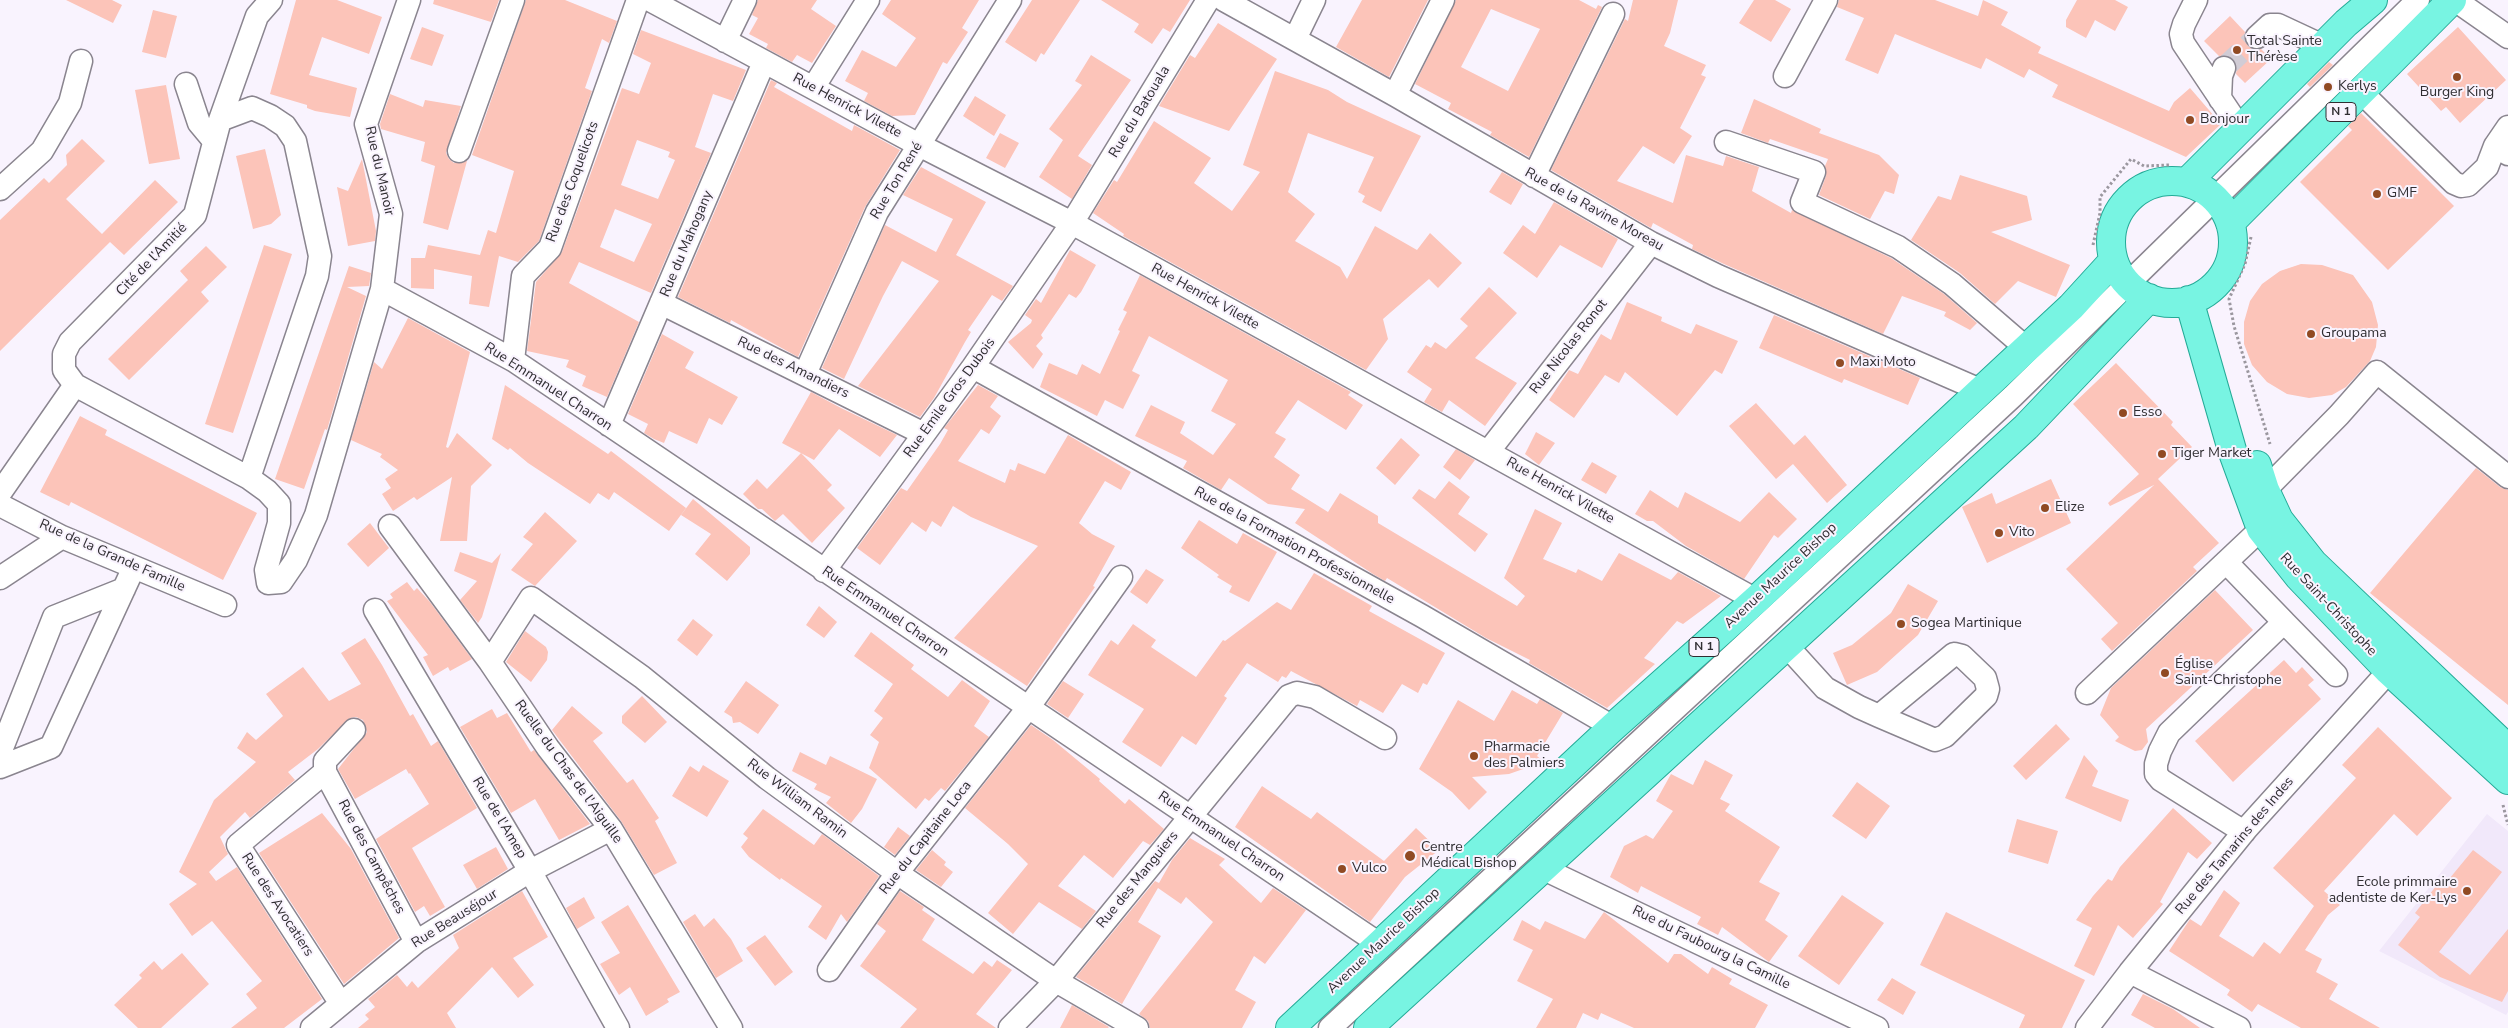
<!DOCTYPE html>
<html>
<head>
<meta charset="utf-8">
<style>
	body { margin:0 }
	canvas { display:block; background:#f9f3fe }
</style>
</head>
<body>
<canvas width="2508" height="1028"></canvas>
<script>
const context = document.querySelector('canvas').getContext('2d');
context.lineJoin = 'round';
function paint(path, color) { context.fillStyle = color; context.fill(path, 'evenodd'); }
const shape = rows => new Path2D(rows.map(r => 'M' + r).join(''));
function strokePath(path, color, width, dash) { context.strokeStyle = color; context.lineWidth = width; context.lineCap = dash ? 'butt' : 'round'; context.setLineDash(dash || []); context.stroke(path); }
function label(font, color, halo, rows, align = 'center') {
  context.font = font + ' "Nunito Sans",sans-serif'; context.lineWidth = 4; context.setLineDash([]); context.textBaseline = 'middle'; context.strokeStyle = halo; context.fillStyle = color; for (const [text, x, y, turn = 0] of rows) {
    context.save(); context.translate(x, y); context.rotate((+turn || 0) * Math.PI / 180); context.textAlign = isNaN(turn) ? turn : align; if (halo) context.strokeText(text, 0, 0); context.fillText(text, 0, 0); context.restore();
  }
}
paint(shape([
	[2487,814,2508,831,2508,1012,2506,1015,2379,951]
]), '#f1e8fa');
paint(shape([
	[66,0,112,0,122,5,113,23],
	[296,0,337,0,382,17,369,54,322,37,309,75,357,88,350,117,315,111,307,108,307,105,270,94],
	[434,0,499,0,491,22,433,4],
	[526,0,565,0,617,21,609,43,602,39,585,88,592,91,539,241,518,262,499,256,489,307,469,304,472,276,434,269,434,289,411,288,411,258,425,258,428,245,480,255,488,230,496,233,514,171,472,155],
	[758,0,817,0,811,9,836,26,812,63,797,55,792,62,766,48,768,44,749,34,758,18,752,15],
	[891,0,979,0,962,28,968,32,947,64,943,62,915,115,892,116,864,101,868,93,845,81,862,50,896,67,916,38,882,14],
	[1032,0,1080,0,1044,55,1041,53,1036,62,1005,42],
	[1101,0,1190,0,1170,32,1163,28,1152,44,1134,32,1139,24],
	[1362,0,1428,0,1389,77,1336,47],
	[1456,0,1579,0,1596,9,1598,5,1602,7,1529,157,1490,135,1492,132,1448,109,1451,103,1415,84],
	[1491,9,1540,29,1508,91,1461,67],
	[1633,0,1678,0,1670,33,1664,46,1706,65,1701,75,1706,77,1680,128,1692,136,1674,164,1643,146,1617,181,1673,203,1686,155,1723,166,1726,156,1759,167,1752,191,1791,213,1792,210,1891,258,1944,294,1977,323,1970,330,1944,316,1946,312,1902,296,1883,334,1724,264,1692,249,1693,245,1653,223,1651,228,1551,170,1625,19,1628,21],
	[1754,0,1775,0,1791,9,1771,42,1739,23],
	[1839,0,1935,0,1978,16,1983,0,2008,12,2001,25,2041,47,2038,53,2169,111,2174,102,2190,88,2221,124,2186,157,2052,97,2058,85,2029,69,2024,78,1986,58,1981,69,1895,34,1878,74,1845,60,1864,18,1837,7],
	[2077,0,2115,0,2128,7,2115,31,2095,20,2086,38,2066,27,2066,20],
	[153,10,177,16,166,58,142,52],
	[2230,16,2245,32,2244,39,2248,46,2254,50,2261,49,2271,59,2245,83,2236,74,2237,66,2234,59,2228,56,2219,56,2204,41],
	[1218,23,1277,59,1229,131,1159,106,1190,55,1195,58],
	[422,27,444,35,432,66,410,59],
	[2458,27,2506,80,2460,123,2446,107,2441,111,2407,74],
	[641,30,746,70,733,101,713,94,695,147,711,153,651,293,579,262,569,283,639,322,607,397,582,386,586,376,566,367,569,360,527,351,536,282,562,252,622,88,639,94,651,63,633,54],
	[637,140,670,152,668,157,675,160,658,199,621,185],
	[615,209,652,224,634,262,600,247],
	[1091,55,1131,80,1078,156,1092,165,1072,199,1039,177,1063,140,1049,129,1082,85,1075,81],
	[2329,62,2333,65,2310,87,2307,84],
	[1275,71,1328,90,1347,102,1421,136,1381,212,1362,202,1365,196,1358,192,1374,157,1308,133,1288,192,1315,214,1295,241,1340,267,1347,279,1375,226,1417,250,1430,233,1462,263,1438,288,1429,279,1383,319,1388,339,1366,370,1123,236,1124,234,1093,213,1114,180,1117,182,1154,121,1211,158,1194,183,1232,211,1260,172,1243,165],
	[771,80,777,83,774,87,852,131,854,125,900,150,865,207,798,357,731,320,730,323,678,297],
	[166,85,180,159,149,164,135,90],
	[390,94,423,107,425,100,461,106,446,153,449,159,454,163,467,161,448,230,423,223,435,166,421,161,425,142,381,129,380,124],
	[975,96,1006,115,994,136,963,116],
	[1754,99,1821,129,1819,133,1879,155,1899,175,1894,194,1885,191,1870,219,1819,195,1826,176,1825,166,1828,159,1770,139,1768,143,1741,133],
	[2361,113,2454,206,2388,270,2300,182,2352,130,2348,126],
	[1000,133,1019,143,1005,168,986,158],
	[82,139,105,161,66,199,102,234,155,180,178,202,124,255,110,242,0,351,0,220,44,178,49,183,67,165,66,155],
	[265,149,281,215,271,224,253,229,236,156],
	[362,159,376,231,375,241,348,246,337,187,348,191],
	[921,167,986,202,956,255,1013,286,1002,301,992,295,968,330,971,332,965,342,934,398,920,417,858,386,939,281,902,261,883,296,844,379,822,368,885,225,936,252,953,219,903,195],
	[1502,172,1523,184,1511,205,1489,192],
	[1960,175,2027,196,2032,220,1991,232,2070,265,2056,297,2018,281,1995,304,1960,273,1911,240,1938,196,1951,200],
	[1554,202,1618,239,1602,268,1560,245,1537,278,1503,253,1523,225,1535,234],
	[264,245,292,254,233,433,205,424],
	[206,246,227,267,201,292,209,301,129,380,108,359,188,280,180,271],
	[1070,250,1096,265,1081,292,1076,298,1069,294,1041,335,1043,338,1036,346,1043,354,1033,369,1008,342,1031,323,1032,320,1025,315,1036,299,1041,303],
	[2301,264,2322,265,2353,275,2372,302,2378,325,2376,347,2370,361,2346,387,2332,395,2309,398,2287,394,2267,382,2252,365,2244,344,2244,322,2250,301,2262,284,2280,271],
	[349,266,371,273,369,286,347,287,366,296,327,430,325,429,304,489,275,479],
	[1140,275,1351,392,1348,395,1363,405,1346,430,1298,400,1275,433,1286,439,1274,457,1300,475,1291,489,1328,512,1340,493,1378,516,1378,523,1517,606,1525,596,1504,578,1535,509,1562,523,1543,559,1576,573,1578,569,1602,581,1619,553,1671,580,1678,572,1721,596,1683,624,1677,621,1644,658,1655,664,1607,708,1529,663,1530,660,1486,638,1387,578,1385,581,1373,574,1295,523,1305,509,1268,504,1229,478,1221,490,1183,468,1187,461,1135,436,1151,405,1185,422,1180,433,1213,455,1236,424,1211,411,1228,380,1149,336,1132,371,1140,375,1123,409,1105,400,1097,416,1040,387,1049,363,1077,375,1082,364,1100,374,1120,331,1118,330,1127,312,1123,310],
	[1489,287,1517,313,1475,358,1517,383,1485,426,1449,400,1442,412,1424,402,1432,389,1407,372,1426,345,1431,348,1435,342,1446,349,1468,326,1460,319],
	[1627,302,1662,317,1661,321,1691,334,1696,324,1738,341,1722,374,1715,370,1677,416,1625,372,1619,383,1605,375,1574,418,1549,400,1569,370,1578,374,1601,334,1611,340],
	[1774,315,1920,378,1908,405,1844,379,1842,383,1759,348],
	[408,318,470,352,446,447,448,448,457,433,492,465,471,486,467,541,440,541,452,477,417,500,414,497,393,511,382,494,391,488,385,479,398,470,380,457,382,454,351,440,374,362,382,369],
	[662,334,694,352,685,368,738,397,722,425,709,418,697,444,669,431,664,443,654,439,644,433,648,424,628,414],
	[2116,363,2173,422,2171,425,2192,447,2158,479,2219,543,2193,567,2197,571,2112,651,2101,639,2118,623,2066,569,2154,485,2110,506,2108,503,2139,474,2073,404],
	[505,385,608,454,611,451,686,508,669,531,614,492,609,500,598,493,590,504,528,463,510,448,508,450,492,439],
	[978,385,998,396,990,407,1001,416,989,434,981,429,958,461,1005,483,1010,469,1015,471,1018,463,1045,474,1068,435,1131,472,1121,490,1105,481,1079,523,1092,534,1115,546,1093,586,1095,587,1027,686,954,638,1038,546,971,517,953,506,941,527,932,521,926,532,912,522,880,565,857,548,901,488,907,491,940,444,948,430,944,428],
	[811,392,841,408,897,435,880,457,839,429,814,460,782,443],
	[1756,403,1794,445,1805,435,1847,485,1827,503,1793,464,1776,479,1729,426],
	[80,416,107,430,105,435,257,513,223,580,71,502,69,506,40,492],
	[1536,432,1555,443,1539,465,1525,454],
	[1401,438,1420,455,1395,485,1376,468],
	[1456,449,1475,460,1460,480,1443,467],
	[801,453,832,485,827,490,845,508,812,543,783,514,775,521,762,509,758,509,743,494,757,479,767,489],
	[1592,462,1617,476,1606,494,1581,480],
	[2476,468,2500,487,2508,490,2508,705,2370,593],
	[2051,479,2071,523,1987,563,1962,507,1992,493,1996,504],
	[1449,481,1470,497,1458,514,1488,534,1475,552,1412,498,1419,489,1435,499],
	[1650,490,1678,508,1685,492,1740,522,1769,492,1797,519,1778,538,1774,535,1744,579,1686,546,1653,521,1647,521,1635,514],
	[693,499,750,547,750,554,727,581,695,554,711,534,681,515],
	[545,512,577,541,535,586,511,570,533,544,523,537],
	[1199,520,1237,544,1243,533,1277,552,1249,602,1229,592,1232,586,1217,577,1219,575,1181,548],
	[370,523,389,548,368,567,347,544],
	[460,552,492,563,501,553,482,617,478,623,460,600,477,581,454,571],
	[1146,569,1164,580,1147,604,1130,592],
	[1314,573,1372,606,1369,611,1445,653,1427,685,1423,683,1418,693,1402,684,1383,713,1360,700,1357,706,1291,671,1286,678,1282,676,1278,682,1247,663,1224,696,1227,698,1196,745,1182,736,1161,767,1122,742,1144,709,1088,675,1111,640,1118,645,1133,624,1156,640,1151,647,1196,677,1223,640,1225,641,1277,602,1291,610],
	[407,582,414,591,417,588,430,602,472,659,450,671,448,667,433,676,423,657,428,655,387,601,393,598,390,594],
	[1908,584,1938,601,1918,635,1877,672,1847,685,1833,653,1852,645,1891,613],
	[2215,590,2253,630,2146,729,2148,742,2142,750,2135,751,2115,741,2119,737,2100,715,2111,688],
	[819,606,837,622,824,638,806,625],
	[693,619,713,635,697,656,677,640],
	[525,631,546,647,548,652,547,660,531,682,506,662],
	[871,632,914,665,911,669,948,697,962,680,990,701,974,726,989,737,945,791,941,788,929,801,925,798,916,809,869,768,879,742,870,735,883,718,874,711,893,684,854,656],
	[365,638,382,665,410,716,413,714,431,746,438,741,477,808,412,848,445,907,430,916,424,906,415,912,376,839,429,804,410,773,409,774,406,769,355,799,338,769,367,732,363,720,356,717,350,718,318,749,288,772,295,780,250,818,245,812,220,837,228,854,209,872,216,881,237,867,322,999,284,1028,231,1028,257,1008,246,994,262,981,212,921,192,936,169,904,197,884,179,872,214,800,256,762,237,748,247,732,256,740,283,716,266,694,303,667,329,701,361,684,341,653],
	[2284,660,2296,673,2302,667,2314,680,2308,685,2321,699,2233,782,2195,741],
	[746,681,779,705,758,734,740,722,733,723,732,717,724,712],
	[1063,681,1084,694,1068,718,1047,704],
	[1512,690,1537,704,1540,699,1563,713,1537,756,1542,760,1529,767,1509,774,1472,777,1487,792,1469,810,1452,792,1419,769,1458,700,1494,721],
	[642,696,667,722,645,743,622,723,622,716],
	[572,706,603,733,593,741,627,783,633,779,659,818,655,821,677,863,654,875,621,821,552,730],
	[492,709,497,718,507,713,531,752,534,750,590,824,559,840,535,799,511,813,460,727],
	[2056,724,2070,739,2026,780,2013,766],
	[1031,725,1053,740,1100,779,1099,781,1125,804,1129,799,1164,829,1150,845,1143,841,1113,878,1084,855,1058,886,1096,911,1082,929,1039,902,1013,934,988,913,1028,864,1008,844,965,808],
	[2378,727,2452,798,2417,836,2394,814,2324,891,2340,905,2328,915,2305,950,2322,959,2316,972,2338,984,2329,999,2380,1028,2301,1028,2258,1004,2252,1012,2227,995,2230,990,2169,951,2190,919,2201,926,2224,890,2240,903,2219,936,2253,957,2264,942,2280,954,2314,906,2273,868,2356,778,2342,765],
	[800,752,826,765,830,756,877,779,862,809,851,823,826,803,831,797,814,789,817,784,792,771],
	[2084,755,2098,771,2092,786,2129,800,2121,822,2065,798],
	[1705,760,1733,775,1720,799,1730,804,1725,811,1780,847,1759,882,1780,893,1765,920,1788,936,1769,962,1722,927,1718,935,1697,924,1701,917,1641,886,1638,893,1610,877,1624,846,1646,835,1653,839,1673,811,1656,801,1671,774,1693,785],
	[703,765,729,781,707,817,672,796,690,766,699,772],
	[1857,782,1890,806,1866,839,1832,816],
	[1262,786,1311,819,1317,812,1384,861,1416,828,1439,850,1405,877,1370,922,1235,827],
	[2173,808,2212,843,2197,859,2188,852,2160,902,2163,904,2133,938,2118,925,2094,976,2074,966,2092,928,2076,920,2093,896,2108,879,2112,881,2120,867],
	[763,809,814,845,822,834,879,876,847,922,841,914,826,940,808,927,822,906,781,878,780,880,749,857,741,847,748,838,743,834],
	[322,813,351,849,399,938,344,984,259,853],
	[2017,819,2058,831,2048,864,2008,852],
	[898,827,910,836,895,855,884,847],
	[1190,838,1225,859,1219,865,1261,903,1273,888,1306,910,1265,964,1254,956,1235,990,1256,1002,1242,1028,1150,1028,1148,1021,1139,1014,1213,922,1186,897,1181,904,1158,888,1138,922,1161,936,1122,1004,1076,977,1155,881,1159,883,1172,860],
	[496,847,508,869,477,889,463,865],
	[932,850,946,862,944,865,953,872,941,887,916,870],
	[2473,850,2502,872,2439,952,2470,975,2508,929,2508,991,2502,1002,2440,977,2398,945,2420,917,2415,913,2440,881,2445,884],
	[522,891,548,937,513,958,534,985,518,998,492,967,447,1013,456,1028,358,1028,369,1019,365,1015,375,1007,368,999,397,975,407,987,412,981,418,988,459,948,453,935],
	[900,891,924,907,922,910,935,919,922,940,973,974,984,961,992,967,997,960,1012,970,976,1014,996,1028,900,1028,917,1009,860,966,886,931,877,924],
	[1842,895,1884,923,1839,985,1798,956],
	[584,897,595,918,577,929,566,908],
	[628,905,680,992,667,999,669,1002,646,1016,630,987,619,995,600,964,620,953,601,922],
	[1604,912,1668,963,1674,954,1681,954,1708,974,1712,967,1732,979,1729,984,1768,1005,1755,1028,1634,1028,1601,1013,1598,1020,1583,1013,1576,1028,1536,1028,1553,999,1517,981,1533,950,1513,940,1522,920,1540,930,1545,921,1585,939],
	[1946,912,2085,980,2062,1028,2019,1028,2025,1015,1920,965],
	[695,914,704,927,714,918,731,939,743,961,716,978,683,922],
	[765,935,793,972,775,986,746,948],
	[182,953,209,984,161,1028,138,1028,114,1005,142,978,139,975,154,961,162,970],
	[1892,978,1916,992,1903,1015,1877,1000],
	[2143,994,2173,1009,2200,1028,2155,1028,2131,1015],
	[1072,1005,1109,1027,1108,1028,1060,1028]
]), '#fcc4b9');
strokePath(shape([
	[2224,68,2257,37]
]), '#d1ccd5', 22, [22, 11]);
const minor = shape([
	[650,0,919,145,1072,223,1756,600],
	[1224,0,1395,95,1651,243,1718,276,1980,390],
	[2196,0,2184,24,2181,34,2183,43,2240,128],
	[2455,0,2508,37],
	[2257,37,2270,25,2278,25,2323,46],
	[1295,39,1314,0],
	[725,41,745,0],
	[1785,76,1826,0],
	[186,84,199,123,214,141],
	[813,88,868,0],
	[2360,91,2454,183,2461,186,2468,185,2487,167,2495,146,2508,154],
	[1395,95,1443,0],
	[2220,99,2221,76,2224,68],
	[252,108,270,116,285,126,295,141,320,256,317,276,249,478,75,385,64,370,64,354,70,342,195,215,220,120,252,108],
	[220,120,257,16,271,0],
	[1726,142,1814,172,1802,202,1898,247,1952,284,2025,347],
	[2495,146,2508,127],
	[459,151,513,0],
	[1534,176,1613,14],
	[0,189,42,151,70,103,81,61],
	[382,289,513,360,1381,945],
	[661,303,924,434],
	[513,360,523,276,550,248,638,0],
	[973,367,1422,616,1613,727],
	[805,374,877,212,1010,0],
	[609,425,764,62],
	[1488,452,1651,243],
	[249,478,267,491,279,504,279,523,266,570,268,583,281,582,296,560,316,515,382,289,391,214,366,124,409,0],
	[2265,490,2339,415,2377,372,2508,477],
	[0,493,75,385],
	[0,505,62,537,225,605],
	[390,526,490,662,548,748,611,829,731,1028],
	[2226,562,2284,622,2169,733,2160,751,2156,764,2156,774,2161,780,2244,832],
	[824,571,973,367,1072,223,1208,0],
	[0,578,62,537],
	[375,610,530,871,618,1028],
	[2284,622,2336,675],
	[1786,645,1825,688,1859,707,1879,716,1935,740,1945,736,1986,696,1988,689,1985,678,1962,656,1954,654,1879,716],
	[490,662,531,598,642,677,767,778,897,873,1056,981,1137,1028],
	[2087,693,2261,529],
	[0,753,54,617,124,589],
	[0,767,51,747,134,567],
	[325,772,416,942],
	[1544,869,1877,1028],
	[829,970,897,873,1028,708,1121,577],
	[2130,972,2239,1028],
	[341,1004,238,845,325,772,325,761,354,730],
	[312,1028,416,942,530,871,611,829],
	[1010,1028,1056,981,1289,696,1297,693,1315,697,1385,738],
	[1330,1028,2013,396,2418,0],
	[2087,1028,2130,972,2247,828,2389,671]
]);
const major = shape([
	'2111 242a61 61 0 1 1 122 0a61 61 0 1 1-122 0Z',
	[2187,182,2346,23,2373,0],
	[2230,223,2452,0],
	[2189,300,2232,450,2261,529,2299,577,2389,671,2508,780],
	[2257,465,2265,490,2279,520,2313,563,2508,749],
	[1290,1028,1613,727,1756,600,2071,307,2113,261],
	[1368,1028,2026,427,2149,298]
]);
strokePath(minor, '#8a858f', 25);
strokePath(major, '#24aa97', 30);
strokePath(shape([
	[2251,237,2245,264,2229,299,2234,326,2270,444],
	[2093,245,2100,213,2100,197,2131,159,2144,166,2169,165],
	[2503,805,2508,825]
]), '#9b979f', 3, [2.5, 2.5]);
strokePath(minor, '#fff', 22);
strokePath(major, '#78f4e2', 28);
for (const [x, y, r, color] of [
	[2237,50,5,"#904a23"],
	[2457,77,5,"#904a23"],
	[2328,87,5,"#904a23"],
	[2190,120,5,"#904a23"],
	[2377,194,5,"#904a23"],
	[2311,334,5,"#904a23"],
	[1840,363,5,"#904a23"],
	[2123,413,5,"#904a23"],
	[2162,454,5,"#904a23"],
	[2045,508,5,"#904a23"],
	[1999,533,5,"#904a23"],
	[1901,624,5,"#904a23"],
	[2165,673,5,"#904a23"],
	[1474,756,5,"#904a23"],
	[1410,856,6,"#904a23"],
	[1342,869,5,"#904a23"],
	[2467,891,5,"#904a23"]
]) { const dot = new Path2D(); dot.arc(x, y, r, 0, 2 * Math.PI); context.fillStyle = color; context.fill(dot); strokePath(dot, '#f9f3fe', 2); }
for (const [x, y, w] of [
	[2341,112,30],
	[1704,647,30]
]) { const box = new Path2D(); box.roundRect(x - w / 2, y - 9.5, w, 19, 4); context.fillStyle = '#f9f3fe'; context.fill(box); strokePath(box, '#302e32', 1); }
label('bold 12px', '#302e32', null, [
	["N 1",2341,112],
	["N 1",1704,647]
]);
label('14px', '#302e32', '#f9f3fe', [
	["Total Sainte",2247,42],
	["Thérèse",2247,58],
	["Kerlys",2338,87],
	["Burger King",2457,93,"center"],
	["Bonjour",2200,120],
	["GMF",2387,194],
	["Groupama",2321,334],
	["Maxi Moto",1850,363],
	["Esso",2133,413],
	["Tiger Market",2172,454],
	["Elize",2055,508],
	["Vito",2009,533],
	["Sogea Martinique",1911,624],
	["Église",2175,665],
	["Saint-Christophe",2175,681],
	["Pharmacie",1484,748],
	["des Palmiers",1484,764],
	["Centre",1421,848],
	["Médical Bishop",1421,864],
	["Vulco",1352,869],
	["Ecole primmaire",2457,883,"right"],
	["adentiste de Ker-Lys",2457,899,"right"]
], 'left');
label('14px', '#302e32', '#f9f3fe', [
	["Rue Henrick Vilette",847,106,28],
	["Rue du Batouala",1140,112,-59],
	["Rue du Manoir",379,171,77],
	["Rue Ton René",897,181,-59],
	["Rue des Coquelicots",573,182,-70],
	["Rue de la Ravine Moreau",1594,210,29],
	["Rue du Mahogany",687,244,-67],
	["Cité de l’Amitié",152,260,-46],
	["Rue Henrick Vilette",1205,297,29],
	["Rue Nicolas Ronot",1569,347,-52],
	["Rue des Amandiers",793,368,26],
	["Rue Emmanuel Charron",548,387,33],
	["Rue Emile Gros Dubois",950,398,-54],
	["Rue Henrick Vilette",1560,491,29],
	["Rue de la Formation Professionnelle",1294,546,29],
	["Rue de la Grande Famille",112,556,24],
	["Avenue Maurice Bishop",1781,576,-43],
	["Rue Saint-Christophe",2328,605,47],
	["Rue Emmanuel Charron",885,612,34],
	["Ruelle du Chas de l'Aiguille",568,772,54],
	["Rue William Ramin",797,799,37],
	["Rue de l'Amep",499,818,59],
	["Rue Emmanuel Charron",1221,837,34],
	["Rue du Capitaine Loca",926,838,-52],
	["Rue des Tamarins des Indes",2235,846,-50],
	["Rue des Campêches",371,857,62],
	["Rue des Manguiers",1138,880,-51],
	["Rue des Avocatiers",277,905,57],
	["Rue Beauséjour",455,919,-32],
	["Avenue Maurice Bishop",1384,941,-43],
	["Rue du Faubourg la Camille",1711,948,26]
]);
</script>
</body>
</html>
